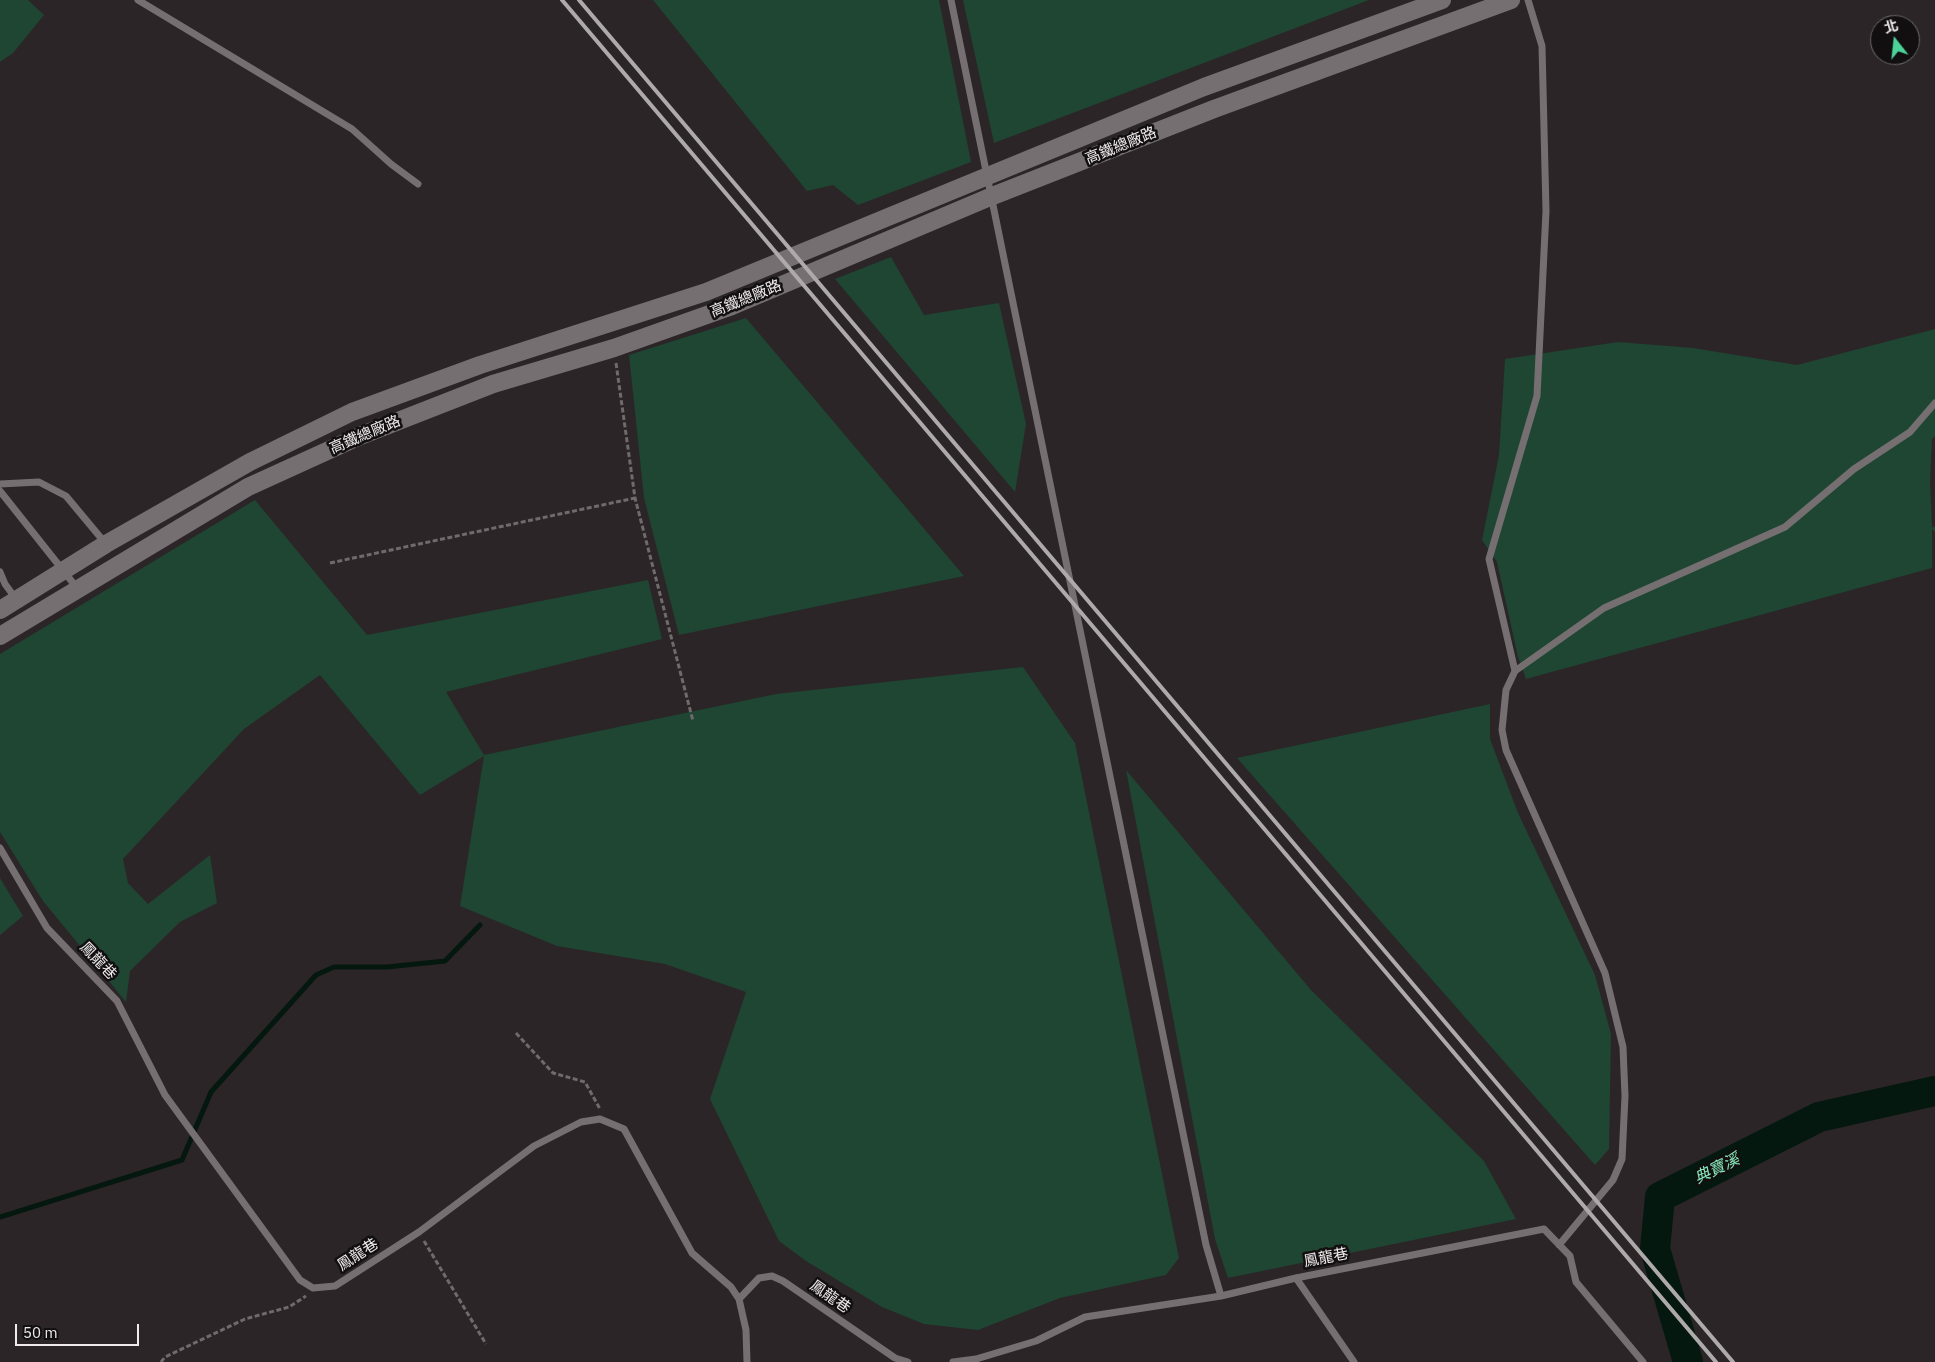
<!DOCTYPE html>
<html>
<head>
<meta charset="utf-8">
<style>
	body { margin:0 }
	#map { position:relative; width:1935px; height:1362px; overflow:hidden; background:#2b2527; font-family:"IBM Plex Sans","Noto Sans TC",sans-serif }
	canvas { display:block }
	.north { position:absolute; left:1870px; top:15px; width:50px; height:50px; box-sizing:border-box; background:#120f10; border:1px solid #6a6768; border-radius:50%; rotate:344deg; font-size:14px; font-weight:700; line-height:20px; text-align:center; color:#efebec }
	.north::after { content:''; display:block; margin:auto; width:18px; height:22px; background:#4cd39a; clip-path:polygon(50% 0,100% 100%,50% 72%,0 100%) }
	.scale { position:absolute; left:15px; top:1324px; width:124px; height:22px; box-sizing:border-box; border:2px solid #efebec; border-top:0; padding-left:6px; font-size:15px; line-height:18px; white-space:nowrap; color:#efebec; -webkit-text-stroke:4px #120f10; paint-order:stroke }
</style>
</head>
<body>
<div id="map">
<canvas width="1935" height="1362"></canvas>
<div class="north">北</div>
<div class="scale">50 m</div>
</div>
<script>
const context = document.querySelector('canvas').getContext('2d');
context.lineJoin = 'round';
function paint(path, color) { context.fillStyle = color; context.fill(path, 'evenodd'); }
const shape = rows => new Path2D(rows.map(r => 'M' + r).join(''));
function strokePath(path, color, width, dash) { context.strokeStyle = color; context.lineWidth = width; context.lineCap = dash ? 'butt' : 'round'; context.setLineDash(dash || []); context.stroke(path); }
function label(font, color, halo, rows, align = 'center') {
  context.font = font + ' "IBM Plex Sans","Noto Sans TC",sans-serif'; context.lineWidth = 5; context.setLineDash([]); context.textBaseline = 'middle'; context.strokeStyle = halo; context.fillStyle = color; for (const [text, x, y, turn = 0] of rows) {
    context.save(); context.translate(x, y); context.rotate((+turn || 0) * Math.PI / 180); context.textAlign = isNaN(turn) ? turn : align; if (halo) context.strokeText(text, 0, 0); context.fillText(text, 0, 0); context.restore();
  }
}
paint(shape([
	[0,0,28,0,44,15,13,53,0,62],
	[653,0,939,0,971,162,858,205,833,185,807,191],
	[963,0,1369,0,994,143],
	[891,257,924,315,999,303,1026,424,1015,492,835,279],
	[746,318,964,576,679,635,644,498,629,355],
	[1935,329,1935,436,1932,439,1930,481,1932,528,1935,526,1935,532,1932,529,1932,568,1526,679,1518,657,1497,562,1482,540,1499,455,1505,359,1618,342,1693,348,1797,365],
	[255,500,367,635,648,580,662,639,446,692,484,755,776,694,1023,667,1075,743,1179,1258,1166,1275,1060,1298,978,1330,924,1324,882,1307,806,1261,779,1241,710,1099,746,992,665,964,557,946,460,906,484,756,420,795,320,675,244,729,123,859,128,883,148,904,210,855,217,903,180,922,130,971,126,1002,43,901,0,832,0,654],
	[1490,704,1490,739,1518,813,1595,975,1611,1034,1609,1149,1595,1165,1237,758],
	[1126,770,1311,990,1484,1161,1516,1219,1228,1278,1215,1239],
	[0,878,23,916,0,935]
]), '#1f4533');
strokePath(shape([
	[0,1217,182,1160,211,1092,316,975,334,967,387,967,445,961,480,925]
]), '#04180f', 5);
strokePath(shape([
	[1688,1362,1655,1249,1660,1197,1819,1117,1935,1091]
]), '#04180f', 30);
strokePath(shape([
	[616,363,635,498,693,721],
	[330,563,635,498],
	[516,1033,553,1073,585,1082,600,1109],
	[424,1241,486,1344],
	[161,1362,165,1357,245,1319,289,1307,306,1296]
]), '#6f6a6b', 3, [5, 2.5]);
strokePath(shape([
	[138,0,352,129,391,164,418,184],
	[951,0,1206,1245,1221,1296],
	[0,484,39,482,66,496,106,544],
	[0,491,77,588],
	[0,572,5,584,16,599],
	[1515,671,1489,559,1537,396,1546,211,1542,46,1528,0],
	[0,848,47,928,117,1001,165,1095,300,1280,313,1288,335,1286,419,1232,534,1146,581,1122,600,1119,624,1129,692,1253,731,1287,739,1299,746,1330,747,1362],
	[1559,1245,1613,1180,1622,1159,1625,1096,1623,1047,1605,973,1506,750,1502,730,1506,690,1515,671,1604,608,1785,527,1854,469,1910,432,1935,403],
	[1296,1278,1354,1362],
	[739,1299,759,1278,772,1276,783,1281,895,1358,908,1362],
	[953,1362,976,1359,1036,1341,1085,1317,1221,1296,1296,1278,1544,1229,1570,1256,1576,1282,1643,1362]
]), '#766f71', 7);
strokePath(shape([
	[0,610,106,544,250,462,352,412,480,365,706,292,1204,87,1442,0],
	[0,636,248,487,360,436,493,384,614,348,732,306,990,197,1214,109,1511,0]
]), '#766f71', 18);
strokePath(shape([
	[562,0,1716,1362],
	[579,0,1733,1362]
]), '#aeaaab', 4);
label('15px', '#efebec', '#120f10', [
	["高鐵總廠路",1121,146,-22],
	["高鐵總廠路",746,299,-22],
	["高鐵總廠路",365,435,-23],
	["鳳龍巷",98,961,46],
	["鳳龍巷",358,1255,-33],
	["鳳龍巷",1326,1258,-11],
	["鳳龍巷",830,1297,35]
]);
label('italic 16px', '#87e9ba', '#120f10', [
	["典寶溪",1717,1169,-26]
]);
</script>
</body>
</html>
